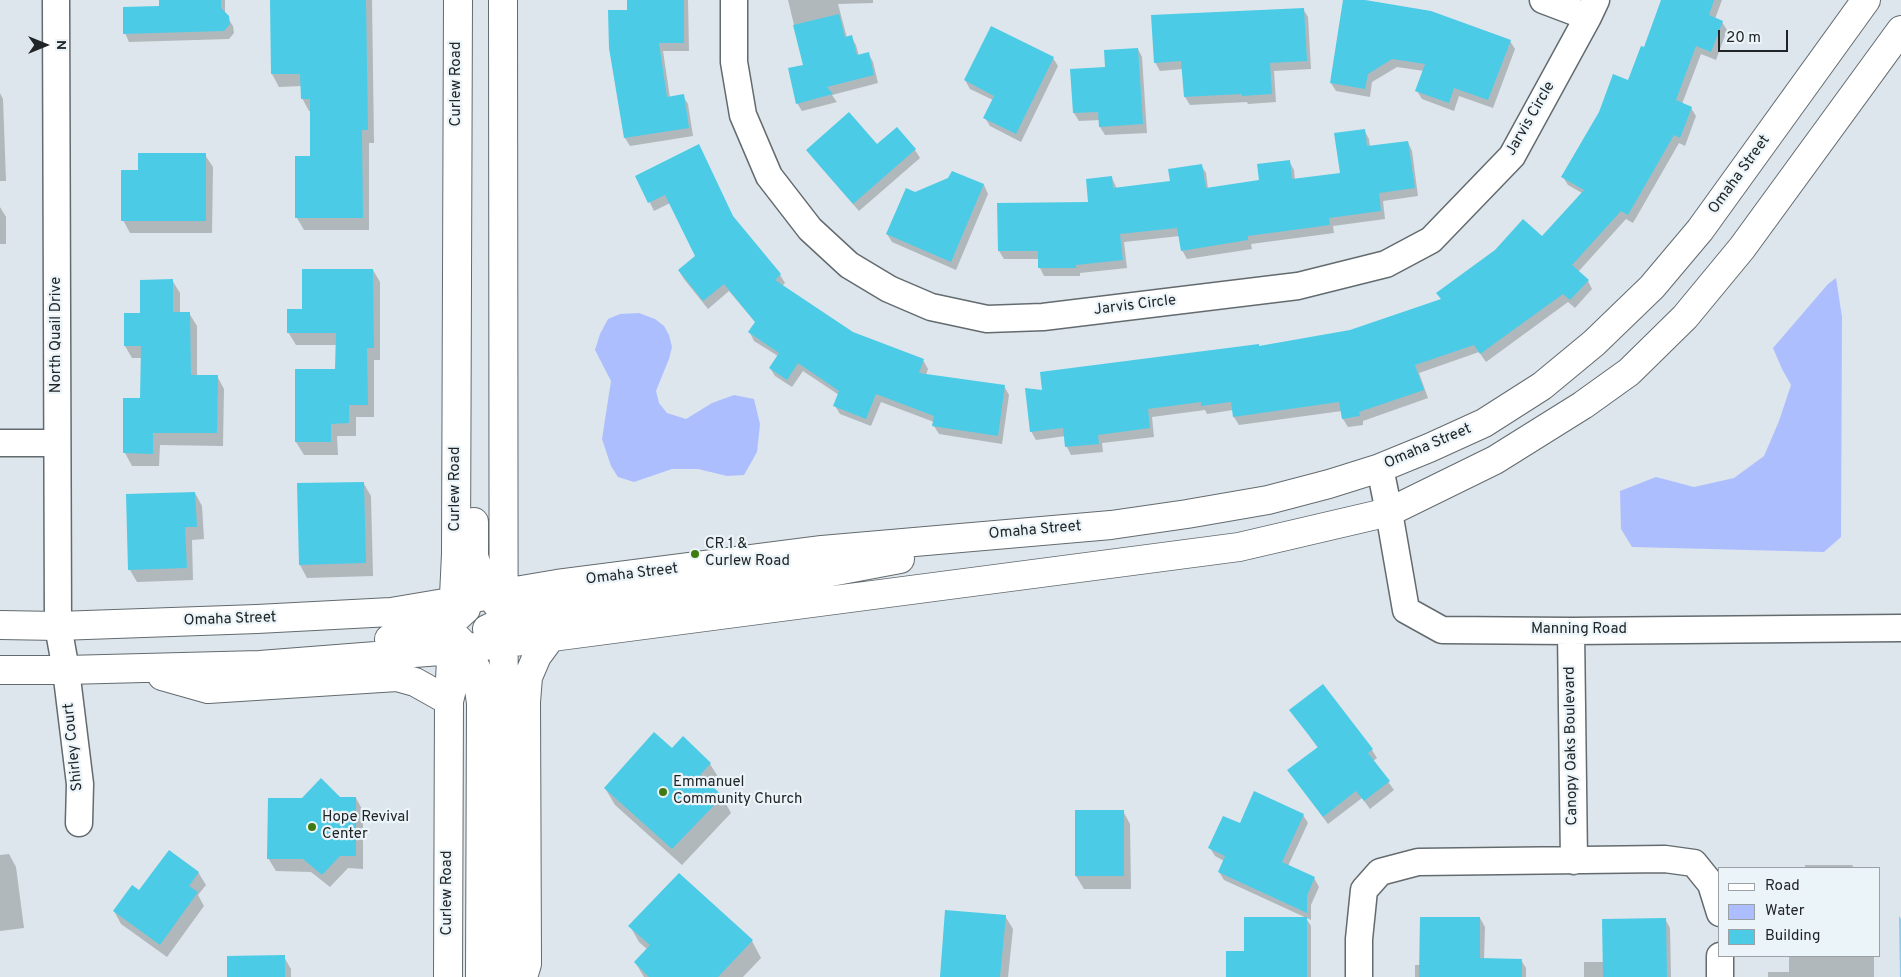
<!DOCTYPE html>
<html>
<head>
<meta charset="utf-8">
<style>
	body { margin:0 }
	#map { position:relative; width:1901px; height:977px; overflow:hidden; background:#dde6ec; font-family:Overpass,sans-serif }
	canvas { display:block }
	.legend { position:absolute; left:1718px; top:867px; width:162px; height:90px; box-sizing:border-box; background:#ebf4f9; border:1px solid #9ba1a5; margin:0; padding:6px 9px; list-style:none; font-size:15px; color:#222527 }
	.legend li { display:flex; align-items:center; gap:10px; height:25px }
	.legend b { width:25px; border:1px solid #9ba1a5 }
	.north { position:absolute; left:20px; top:20px; width:50px; height:50px; -webkit-text-stroke:4px #ebf4f9; paint-order:stroke; rotate:90deg; font-size:14px; font-weight:700; line-height:20px; text-align:center; color:#222527 }
	.north::after { content:''; display:block; margin:auto; width:18px; height:22px; background:#222527; clip-path:polygon(50% 0,100% 100%,50% 72%,0 100%) }
	.scale { position:absolute; left:1718px; top:30px; width:70px; height:22px; box-sizing:border-box; border:2px solid #222527; border-top:0; padding-left:6px; font-size:15px; line-height:18px; white-space:nowrap; color:#222527; -webkit-text-stroke:4px #ebf4f9; paint-order:stroke }
</style>
</head>
<body>
<div id="map">
<canvas width="1901" height="977"></canvas>
<ul class="legend">
<li><b style="height:6px;background:#fff"></b>Road</li>
<li><b style="height:14px;background:#adbefe"></b>Water</li>
<li><b style="height:14px;background:#4bcbe5"></b>Building</li>
</ul>
<div class="north">N</div>
<div class="scale">20 m</div>
</div>
<script>
const context = document.querySelector('canvas').getContext('2d');
context.lineJoin = 'round';
function paint(path, color) { context.fillStyle = color; context.fill(path, 'evenodd'); }
const shape = rows => new Path2D(rows.map(r => 'M' + r).join(''));
function strokePath(path, color, width, dash) { context.strokeStyle = color; context.lineWidth = width; context.lineCap = dash ? 'butt' : 'round'; context.setLineDash(dash || []); context.stroke(path); }
function label(font, color, halo, rows, align = 'center') {
  context.font = font + ' Overpass,sans-serif'; context.lineWidth = 4.5; context.setLineDash([]); context.textBaseline = 'middle'; context.strokeStyle = halo; context.fillStyle = color; for (const [text, x, y, turn = 0] of rows) {
    context.save(); context.translate(x, y); context.rotate((+turn || 0) * Math.PI / 180); context.textAlign = isNaN(turn) ? turn : align; if (halo) context.strokeText(text, 0, 0); context.fillText(text, 0, 0); context.restore();
  }
}
paint(shape([
	[1899,916,1901,919,1901,977,1900,977]
]), '#88c9ed');
paint(shape([
	[1836,278,1842,317,1841,537,1824,552,1632,547,1621,529,1620,491,1656,477,1694,487,1734,478,1764,456,1779,421,1791,385,1782,369,1773,348,1828,284],
	[639,313,655,319,664,326,669,335,672,347,669,359,656,391,659,403,667,413,686,419,712,403,734,395,754,399,760,424,757,452,744,475,727,476,698,469,672,469,634,482,618,477,611,466,602,439,611,381,595,350,600,334,608,319,620,314]
]), '#adbefe');
paint(shape([
	[160,0,225,0,225,14,233,26,234,33,229,39,129,42,125,33,160,7],
	[271,0,372,0,374,143,369,143,369,230,304,230,297,218,312,158,311,111,309,111,302,98,302,86,279,87,272,74],
	[628,0,688,0,689,51,663,51,670,98,683,96,688,104,693,136,630,146,625,138],
	[788,0,873,0,873,3,838,4,847,38,851,37,856,45,859,56,868,53,873,62,878,83,832,95,837,102,802,111,797,103,804,66],
	[1345,0,1357,0,1510,41,1515,49,1493,108,1459,96,1454,111,1422,99,1417,91,1424,71,1397,67,1372,82,1370,97,1336,91,1331,83],
	[1663,0,1722,0,1715,19,1722,22,1727,30,1716,60,1701,54,1682,104,1691,108,1696,116,1685,146,1679,143,1633,223,1626,219,1578,272,1588,281,1592,289,1575,308,1568,302,1486,362,1479,352,1419,373,1428,398,1363,421,1363,425,1348,427,1343,419,1342,411,1239,425,1234,417,1233,410,1207,414,1205,410,1152,417,1154,437,1102,443,1103,452,1071,455,1067,447,1066,436,1036,440,1031,431,1044,392,1259,347,1350,331,1442,300,1542,238,1582,193,1568,185,1563,177,1629,82,1644,49],
	[1303,9,1308,17,1311,69,1274,71,1276,102,1248,104,1247,102,1190,105,1185,97,1183,69,1160,71,1155,62],
	[1138,49,1142,57,1147,133,1105,135,1100,127,1100,120,1079,121,1074,113,1072,71,1106,69],
	[1053,58,1058,66,1021,142,990,126,985,118,993,100,970,89,965,80],
	[0,93,3,99,6,181,0,181],
	[1364,130,1369,139,1370,147,1408,142,1412,151,1418,196,1383,201,1385,219,1333,226,1334,233,1251,244,1252,249,1187,259,1182,250,1180,236,1124,242,1127,268,1080,273,1080,276,1044,276,1040,268,1040,259,1004,259,999,251,1090,203,1112,178,1117,189,1172,182,1201,165,1206,173,1208,189,1261,181,1289,161,1294,170,1295,180,1341,174],
	[877,146,915,150,920,158,859,211,813,158,808,150],
	[205,155,213,167,212,233,130,233,123,220,139,171],
	[952,172,984,185,988,194,956,270,892,242,887,234,915,193,949,179],
	[637,176,734,219,780,275,785,283,782,286,852,333,923,360,928,369,926,375,1004,386,1009,395,1002,444,939,434,934,426,934,422,881,402,871,426,840,414,835,406,839,395,803,371,792,387,775,376,770,368,778,356,754,341,750,333,756,323,729,291,708,309,684,279,679,271,697,256,670,203,654,211],
	[0,207,6,217,6,244,0,244],
	[373,270,380,282,380,360,374,360,374,417,356,417,356,436,337,436,338,455,304,455,296,442,336,370,337,345,296,345,288,332,304,311],
	[172,280,180,293,180,313,189,313,197,326,197,376,217,376,224,389,223,446,160,445,159,466,132,466,125,453,125,399,141,400,142,358,132,358,125,346,141,314],
	[364,484,371,496,373,576,307,578,300,565],
	[195,493,202,506,204,539,192,540,193,580,137,582,130,570],
	[1322,686,1372,750,1377,758,1373,761,1394,790,1370,809,1362,798,1328,824,1289,771,1318,748,1291,710],
	[672,750,710,764,720,780,713,788,722,797,731,813,682,865,615,805,605,788],
	[356,798,363,811,363,869,348,868,330,887,311,872,276,871,268,858,303,799],
	[1076,811,1123,811,1130,824,1131,889,1084,889,1076,876],
	[1303,815,1308,823,1288,866,1314,878,1319,887,1311,905,1311,920,1224,880,1219,872,1224,861,1215,856,1210,848,1240,825],
	[9,854,16,867,24,928,0,931,0,855],
	[1805,865,1852,865,1854,868,1805,868],
	[198,872,206,885,198,895,204,906,167,957,121,924,114,911,140,892],
	[1005,916,1013,929,1008,977,942,977],
	[1306,918,1311,926,1311,977,1227,977,1246,952],
	[1480,918,1485,927,1484,959,1521,960,1526,968,1526,977,1415,977,1415,965,1420,965],
	[1665,919,1670,928,1671,977,1584,977,1584,962,1604,962],
	[630,926,752,941,761,958,743,977,644,977,635,962,648,950,639,942],
	[1789,956,1874,956,1874,977,1768,977,1768,972,1789,972],
	[284,957,291,969,291,977,229,977]
]), '#0003');
paint(shape([
	[159,0,221,0,221,8,229,16,230,24,224,31,123,34,123,7,159,6],
	[270,0,366,0,368,130,362,130,363,218,295,218,295,156,310,156,310,99,301,99,300,74,271,74],
	[627,0,684,0,684,43,659,43,667,97,684,94,689,128,624,138,609,48,608,10,627,10],
	[1343,0,1365,0,1431,11,1511,40,1488,100,1454,88,1449,103,1415,91,1425,64,1392,59,1368,74,1365,89,1330,83],
	[1661,0,1714,0,1709,15,1723,21,1711,52,1696,46,1676,100,1692,107,1680,138,1674,135,1628,215,1621,211,1572,265,1589,280,1570,300,1563,294,1480,354,1474,345,1415,365,1424,390,1359,412,1360,416,1342,419,1339,402,1233,417,1231,402,1201,406,1201,402,1148,409,1150,428,1098,435,1099,444,1065,447,1063,428,1030,432,1025,388,1042,390,1040,372,1259,344,1259,346,1350,330,1441,299,1436,293,1495,250,1523,219,1542,236,1584,190,1561,177,1599,112,1613,74,1628,80,1641,46,1644,47],
	[1304,8,1307,61,1270,63,1272,94,1242,96,1242,94,1184,97,1181,61,1154,63,1151,15],
	[839,14,845,37,852,35,857,55,869,52,874,75,827,87,833,94,796,104,788,68,803,65,793,25],
	[991,26,1054,57,1016,134,983,118,994,96,964,80],
	[1138,48,1143,124,1099,127,1098,112,1073,113,1070,69,1105,67,1104,50],
	[849,112,877,144,897,127,916,149,853,204,806,150],
	[1365,129,1367,146,1408,141,1415,188,1379,193,1381,211,1329,218,1330,225,1248,236,1248,240,1181,251,1177,228,1120,234,1123,260,1076,265,1076,268,1038,268,1038,251,998,251,997,203,1088,202,1086,179,1112,176,1113,188,1170,181,1168,169,1202,164,1206,188,1259,180,1257,164,1290,160,1292,179,1340,173,1334,133],
	[699,144,733,216,781,274,775,280,853,332,924,359,919,373,1005,385,998,436,932,426,934,416,876,394,866,419,833,406,839,391,798,363,787,380,769,368,779,353,748,332,755,322,724,284,703,301,678,270,695,256,665,195,648,203,635,176],
	[138,153,206,153,206,221,121,221,121,170,138,170],
	[952,171,984,184,951,262,886,234,906,188,915,192,948,178],
	[302,269,373,269,374,348,367,348,368,405,349,405,349,423,331,424,331,442,295,442,295,369,335,369,336,333,287,333,287,309,302,309],
	[173,279,173,312,190,312,191,375,218,375,217,433,153,433,153,454,123,453,123,398,140,398,141,346,124,346,124,313,140,313,140,280],
	[364,482,366,563,299,565,297,483],
	[195,492,197,527,185,527,187,568,128,570,126,494],
	[1323,684,1373,749,1368,753,1390,781,1364,801,1356,791,1323,817,1287,770,1318,747,1289,710],
	[654,732,672,748,683,736,711,763,700,775,723,796,672,849,604,788],
	[321,778,340,797,356,797,356,856,340,856,322,875,303,859,267,859,268,798,302,798],
	[1254,791,1304,814,1282,862,1315,877,1307,896,1307,913,1218,872,1225,856,1208,848,1223,816,1240,823],
	[1075,810,1124,810,1124,876,1075,876],
	[169,850,199,872,189,886,198,892,160,945,113,911,132,885,139,890],
	[679,873,753,940,718,977,649,977,634,962,650,945,628,926],
	[945,910,1006,915,1000,977,940,977],
	[1244,917,1307,917,1307,977,1226,977,1226,951,1244,951],
	[1420,917,1480,917,1480,958,1522,959,1522,977,1419,977],
	[1666,918,1667,977,1603,977,1602,919],
	[285,955,285,977,227,977,227,956]
]), '#4bcbe5');
const minor = shape([
	[56,0,58,626,66,670,80,784,79,823],
	[734,0,734,62,743,115,769,176,810,229,849,265,889,289,931,307,987,319,1043,317,1298,286,1386,264,1431,240,1512,156,1588,17,1596,0],
	[1543,0,1588,17],
	[0,443,57,443],
	[1380,468,1389,512,1406,610,1442,630,1571,631,1901,628],
	[1571,631,1574,861],
	[1359,977,1359,939,1364,890,1380,872,1418,862,1665,859,1694,863,1711,884,1720,913],
	[1720,977,1720,956]
]);
const secondary = shape([
	[503,0,504,977],
	[474,522,474,556,480,578,490,596,501,609],
	[0,625,58,626,257,619,391,612,557,584,822,550,1111,525,1187,514,1268,500,1329,484,1380,468,1429,448,1484,423,1542,386,1594,343,1652,287,1700,230,1866,0],
	[487,629,512,617,534,611,831,572,900,559],
	[455,636,467,648,476,668,481,703,480,977],
	[389,639,427,633,454,620,466,609],
	[0,670,66,670,260,665,453,650,1239,547,1389,512,1495,460,1583,405,1629,372,1685,317,1742,248,1901,30],
	[162,676,208,689,397,677,415,682,449,701,453,685],
	[448,977,449,701,456,554,458,0],
	[523,977,527,964,526,702,528,677,537,656,551,637,540,632]
]);
strokePath(minor, '#636b6f', 29);
strokePath(secondary, '#636b6f', 30);
strokePath(minor, '#fff', 26);
strokePath(secondary, '#fff', 28);
for (const [x, y, r, color] of [
	[695,554,5,"#417a10"],
	[663,792,5,"#417a10"],
	[312,827,5,"#417a10"]
]) { const dot = new Path2D(); dot.arc(x, y, r, 0, 2 * Math.PI); context.fillStyle = color; context.fill(dot); strokePath(dot, '#ebf4f9', 2); }
label('15px', '#222527', '#ebf4f9', [
	["Curlew Road",457,84,-90],
	["Jarvis Circle",1531,119,-60],
	["Omaha Street",1740,175,-54],
	["Jarvis Circle",1135,306,-7],
	["North Quail Drive",57,335,-90],
	["Omaha Street",1428,447,-23],
	["Curlew Road",456,489,-90],
	["Omaha Street",1035,531,-5],
	["Omaha Street",632,575,-7],
	["Omaha Street",230,620,-2],
	["Manning Road",1579,630],
	["Canopy Oaks Boulevard",1572,746,-91],
	["Shirley Court",74,747,-96],
	["Curlew Road",448,893,-90]
]);
label('15px', '#222527', '#ebf4f9', [
	["CR 1 &",705,545],
	["Curlew Road",705,562],
	["Emmanuel",673,783],
	["Community Church",673,800],
	["Hope Revival",322,818],
	["Center",322,835]
], 'left');
</script>
</body>
</html>
